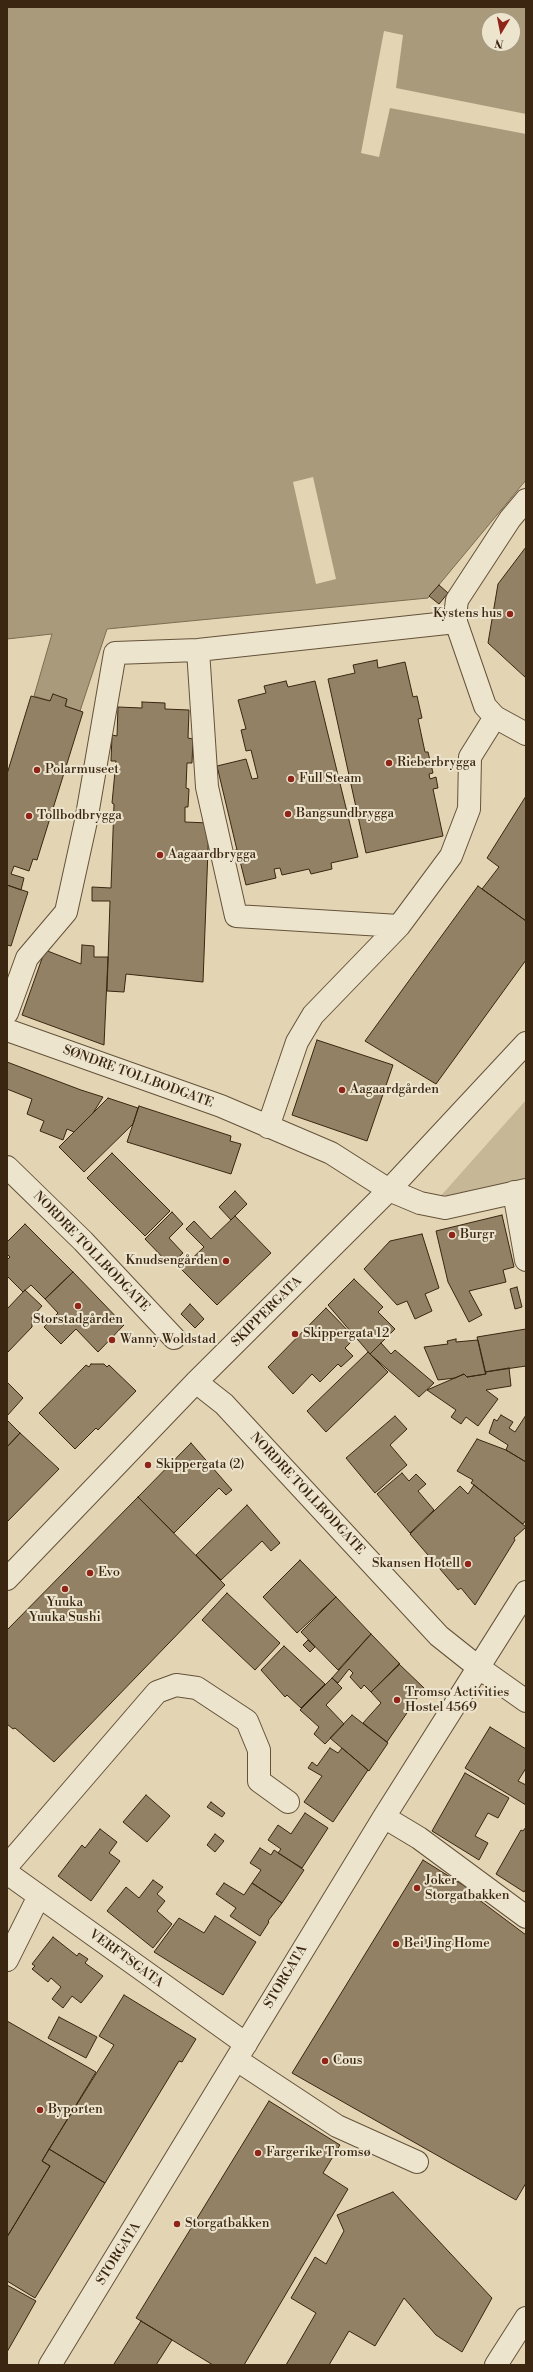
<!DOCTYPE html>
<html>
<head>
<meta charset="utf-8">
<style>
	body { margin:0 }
	#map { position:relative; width:533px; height:2372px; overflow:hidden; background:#e3d5b3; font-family:"Libre Bodoni",serif }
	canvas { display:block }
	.frame { position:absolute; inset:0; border:8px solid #3a2611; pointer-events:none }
	.north { position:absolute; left:481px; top:12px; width:40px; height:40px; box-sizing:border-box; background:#ede4ce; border:1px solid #a59882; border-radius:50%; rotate:190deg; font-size:11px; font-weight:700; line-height:16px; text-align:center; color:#3a2611 }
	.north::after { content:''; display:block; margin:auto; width:14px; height:18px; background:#8f2418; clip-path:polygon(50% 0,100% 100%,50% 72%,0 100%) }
</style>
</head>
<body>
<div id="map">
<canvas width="533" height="2372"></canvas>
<div class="frame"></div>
<div class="north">N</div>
</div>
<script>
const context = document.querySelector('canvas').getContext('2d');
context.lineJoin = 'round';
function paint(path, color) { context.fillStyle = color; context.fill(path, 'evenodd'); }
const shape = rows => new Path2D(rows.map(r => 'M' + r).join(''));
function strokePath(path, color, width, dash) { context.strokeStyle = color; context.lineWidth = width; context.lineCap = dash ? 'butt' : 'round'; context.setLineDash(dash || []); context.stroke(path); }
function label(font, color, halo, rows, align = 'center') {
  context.font = font + ' "Libre Bodoni",serif'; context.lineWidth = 4; context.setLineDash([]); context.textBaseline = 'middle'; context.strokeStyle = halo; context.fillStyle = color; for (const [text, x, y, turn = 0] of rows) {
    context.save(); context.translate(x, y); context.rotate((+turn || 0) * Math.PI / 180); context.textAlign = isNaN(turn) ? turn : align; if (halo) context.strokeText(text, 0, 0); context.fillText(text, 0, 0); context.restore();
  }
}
paint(shape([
	[526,1100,526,1178,438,1199]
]), '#c6b797');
const water = shape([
	[7,7,526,7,526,480,428,598,107,629,80,711,66,706,67,700,53,695,51,701,34,696,52,634,7,639,7,7],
	[489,20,513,20,513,44,489,44,489,20]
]);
paint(water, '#aa9a7c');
strokePath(water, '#7d6c51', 1);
paint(shape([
	[384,31,403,35,396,88,526,114,526,134,390,108,379,157,361,153],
	[313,477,336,579,316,584,293,482]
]), '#e3d5b3');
const building = shape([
	[526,547,526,678,488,643,498,584,526,547],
	[439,585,448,593,439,604,429,596,439,585],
	[377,660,378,668,405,662,413,697,417,696,422,718,418,719,425,752,428,752,433,773,429,774,430,779,436,777,438,788,433,789,443,836,366,853,328,679,355,673,353,665,377,660],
	[286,681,288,687,315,681,358,857,331,863,332,869,311,874,309,869,282,875,280,868,274,869,276,878,246,885,240,861,233,863,230,851,237,850,217,766,246,759,252,779,258,778,251,750,246,751,241,730,246,729,238,700,266,693,264,686,286,681],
	[53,694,67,699,65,706,83,712,37,860,33,859,29,871,14,866,11,874,24,878,21,890,7,885,7,774,31,696,50,701,53,694],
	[142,702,165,703,165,709,189,710,188,738,193,739,192,763,187,763,186,788,189,789,188,807,185,807,185,822,209,823,203,982,126,974,124,992,107,991,110,901,92,901,92,887,111,888,114,804,112,803,116,761,111,761,112,735,117,736,118,707,142,708,142,702],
	[526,796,526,921,482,889,499,867,487,858,526,796],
	[7,885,28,892,11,946,7,945,7,885],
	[478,886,526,921,526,960,436,1084,365,1041,478,886],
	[82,945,94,946,94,957,108,957,104,1045,22,1015,45,950,81,964,82,945],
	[317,1040,393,1065,367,1141,292,1115,317,1040],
	[7,1062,81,1090,103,1097,93,1113,74,1132,67,1129,63,1140,40,1131,44,1121,27,1114,32,1099,7,1089,7,1062],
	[108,1098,138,1108,133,1124,84,1172,59,1147,108,1098],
	[139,1106,231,1136,230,1141,241,1144,231,1174,127,1142,139,1106],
	[112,1153,170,1211,145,1236,87,1178,112,1153],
	[235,1191,247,1204,231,1220,219,1207,235,1191],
	[172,1212,183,1224,169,1238,183,1253,170,1265,145,1239,172,1212],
	[502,1215,514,1267,503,1270,506,1282,469,1291,482,1315,469,1322,448,1282,436,1231,502,1215],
	[235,1216,271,1253,217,1305,181,1269,204,1247,186,1229,194,1221,211,1239,235,1216],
	[25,1224,73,1272,45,1299,31,1285,23,1292,7,1276,7,1260,10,1257,7,1254,7,1242,25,1224],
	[422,1234,439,1288,425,1294,432,1311,415,1319,407,1301,397,1305,364,1269,390,1241,422,1234],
	[73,1272,124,1325,98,1352,76,1329,61,1344,44,1327,58,1313,45,1299,73,1272],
	[354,1279,383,1307,378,1312,395,1329,370,1354,328,1305,354,1279],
	[517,1287,522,1307,515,1309,510,1289,517,1287],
	[25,1290,42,1306,32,1317,32,1327,7,1353,7,1309,25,1290],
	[190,1304,204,1319,195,1328,181,1314,190,1304],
	[326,1308,355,1338,345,1348,353,1356,341,1367,338,1364,320,1382,312,1374,293,1394,268,1367,326,1308],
	[526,1329,526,1366,485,1372,477,1337,526,1329],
	[456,1339,456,1342,478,1340,486,1374,467,1377,464,1374,455,1378,438,1380,424,1347,448,1344,447,1341,456,1339],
	[381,1343,391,1354,395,1350,434,1383,419,1397,370,1354,381,1343],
	[368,1352,388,1372,326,1432,307,1411,368,1352],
	[91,1364,104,1364,107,1367,109,1365,136,1391,98,1430,96,1428,75,1449,39,1413,86,1365,89,1367,91,1364],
	[509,1368,511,1386,486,1390,498,1399,478,1426,466,1417,461,1424,451,1417,456,1410,427,1390,464,1374,467,1377,486,1374,485,1372,509,1368],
	[7,1382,23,1398,7,1416,7,1382],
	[501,1415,513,1422,509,1428,515,1432,526,1415,526,1462,506,1450,508,1445,489,1433,494,1419,497,1421,501,1415],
	[395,1416,407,1429,390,1445,407,1465,375,1493,346,1458,395,1416],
	[7,1420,20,1433,7,1447,7,1420],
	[20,1433,59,1469,7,1522,7,1447,20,1433],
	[477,1439,506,1450,526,1462,526,1520,523,1524,474,1485,471,1483,473,1480,457,1471,477,1439],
	[191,1443,232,1490,226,1495,219,1488,174,1533,138,1497,191,1443],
	[402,1473,409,1481,416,1474,426,1484,418,1491,434,1510,410,1533,377,1494,402,1473],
	[474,1485,526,1527,514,1538,515,1540,475,1605,461,1588,458,1590,410,1534,460,1486,468,1494,474,1485],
	[138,1497,225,1585,54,1762,15,1728,13,1729,7,1724,7,1630,138,1497],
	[247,1505,280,1543,271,1551,262,1541,221,1580,196,1555,247,1505],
	[300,1560,336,1597,297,1633,263,1597,300,1560],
	[227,1593,280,1643,255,1670,202,1620,227,1593],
	[336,1597,371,1634,338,1670,301,1632,336,1597],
	[371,1634,400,1664,371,1692,364,1685,361,1689,350,1677,353,1673,349,1669,338,1683,332,1678,371,1634],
	[308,1640,315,1647,310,1652,303,1645,308,1640],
	[284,1646,325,1684,301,1708,287,1695,285,1697,261,1670,284,1646],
	[399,1664,424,1688,387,1742,363,1723,381,1703,371,1692,399,1664],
	[332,1678,342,1688,326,1705,344,1724,325,1744,314,1734,319,1727,300,1710,332,1678],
	[352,1715,388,1743,369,1771,330,1738,352,1715],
	[490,1727,526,1749,526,1768,518,1781,526,1785,526,1805,465,1768,490,1727],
	[330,1748,338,1753,342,1748,368,1770,333,1822,304,1802,322,1776,308,1768,312,1762,317,1766,330,1748],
	[465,1773,509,1798,498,1818,488,1813,475,1836,488,1843,479,1860,432,1831,465,1773],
	[146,1795,170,1816,147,1842,123,1822,146,1795],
	[211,1802,225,1813,222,1817,207,1807,211,1802],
	[305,1813,328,1828,302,1868,278,1853,281,1849,268,1840,278,1825,291,1834,305,1813],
	[526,1827,526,1889,524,1892,496,1874,521,1830,523,1831,526,1827],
	[100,1829,117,1842,109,1853,120,1861,91,1901,58,1876,82,1845,85,1848,100,1829],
	[215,1834,224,1841,215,1852,207,1845,215,1834],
	[260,1848,271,1855,274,1850,304,1870,282,1903,252,1883,261,1870,250,1863,260,1848],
	[423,1860,471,1890,470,1893,526,1935,526,2183,516,2200,292,2073,423,1860],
	[153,1880,163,1887,157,1894,165,1901,157,1911,172,1924,153,1948,107,1911,126,1887,139,1898,153,1880],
	[224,1883,244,1895,252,1883,282,1903,268,1921,269,1922,260,1936,230,1916,236,1908,216,1894,224,1883],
	[215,1916,256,1942,223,1995,154,1952,179,1918,204,1933,215,1916],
	[53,1937,77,1956,79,1953,88,1959,85,1963,103,1976,81,2003,72,1996,63,2008,52,1999,61,1987,51,1978,48,1982,32,1969,35,1966,32,1964,53,1937],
	[124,1995,196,2039,182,2062,179,2061,105,2183,49,2149,114,2045,99,2036,124,1995],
	[59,2017,97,2037,86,2058,48,2038,59,2017],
	[7,2021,96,2072,42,2161,50,2166,7,2237,7,2021],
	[269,2101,340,2145,323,2173,348,2189,244,2365,213,2365,136,2318,269,2101],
	[49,2149,105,2183,35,2298,7,2281,7,2237,50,2166,42,2161,49,2149],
	[393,2192,492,2298,462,2352,436,2335,404,2298,375,2346,349,2331,329,2365,286,2365,316,2313,291,2298,315,2257,326,2264,344,2231,337,2215,393,2192],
	[7,2285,36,2301,7,2352,7,2285],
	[141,2321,172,2340,156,2365,116,2365,114,2364,141,2321]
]);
paint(building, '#928165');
strokePath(building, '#3a2611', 1);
const minor = shape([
	[526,500,510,519,457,600,456,608,456,622,485,706,495,717,526,734],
	[198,650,207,787,236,916,399,926],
	[7,1013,27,958,66,912,86,821,115,653,198,650,456,622],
	[7,1030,221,1106,331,1153,389,1190,420,1203,445,1208,526,1190],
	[268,1127,297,1042,313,1015,399,926,451,856,469,809,470,757,495,717],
	[7,1167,83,1241,174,1338],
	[514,1192,526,1260],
	[196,1382,224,1404,439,1636,478,1667,526,1701],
	[7,1579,196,1382,389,1190,526,1043],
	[384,1817,419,1838,526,1917],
	[7,1866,157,1692,176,1685,197,1688,247,1721,259,1750,259,1781,288,1802],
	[7,1873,246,2044],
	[7,1960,39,1896],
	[237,2060,337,2126,417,2162],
	[50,2365,384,1817,526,1592],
	[496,2365,526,2318]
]);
strokePath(minor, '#64523a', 24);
strokePath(minor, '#ede4ce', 22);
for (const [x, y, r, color] of [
	[510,614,4,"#8f2418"],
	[389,763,4,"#8f2418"],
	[37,770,4,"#8f2418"],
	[291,779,4,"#8f2418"],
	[288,814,4,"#8f2418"],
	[29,816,4,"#8f2418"],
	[160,855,4,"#8f2418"],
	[342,1090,4,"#8f2418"],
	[452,1235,4,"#8f2418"],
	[226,1261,4,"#8f2418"],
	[78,1306,4,"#8f2418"],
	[295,1334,4,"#8f2418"],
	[112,1340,4,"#8f2418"],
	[148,1465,4,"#8f2418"],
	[468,1564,4,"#8f2418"],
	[90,1573,4,"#8f2418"],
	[65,1589,4,"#8f2418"],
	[397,1700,4,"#8f2418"],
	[417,1888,4,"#8f2418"],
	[396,1944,4,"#8f2418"],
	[325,2061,4,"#8f2418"],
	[40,2110,4,"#8f2418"],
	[258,2153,4,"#8f2418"],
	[177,2224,4,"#8f2418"]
]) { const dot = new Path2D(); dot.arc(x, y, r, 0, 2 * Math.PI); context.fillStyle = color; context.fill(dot); strokePath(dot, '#ede4ce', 1.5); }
label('13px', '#3a2611', '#ede4ce', [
	["Kystens hus",502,614,"right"],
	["Rieberbrygga",397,763],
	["Polarmuseet",45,770],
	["Full Steam",299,779],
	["Bangsundbrygga",296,814],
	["Tollbodbrygga",37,816],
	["Aagaardbrygga",168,855],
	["Aagaardgården",350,1090],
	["Burgr",460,1235],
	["Knudsengården",218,1261,"right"],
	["Storstadgården",78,1320,"center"],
	["Skippergata 12",303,1334],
	["Wanny Woldstad",120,1340],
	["Skippergata (2)",156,1465],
	["Skansen Hotell",460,1564,"right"],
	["Evo",98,1573],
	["Yuuka",65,1603,"center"],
	["Yuuka Sushi",65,1618,"center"],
	["Tromso Activities",405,1693],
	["Hostel 4569",405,1708],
	["Joker",425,1881],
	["Storgatbakken",425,1896],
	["Bei Jing Home",404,1944],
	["Cous",333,2061],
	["Byporten",48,2110],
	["Fargerike Tromsø",266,2153],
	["Storgatbakken",185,2224]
], 'left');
label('13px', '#3a2611', '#ede4ce', [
	["SØNDRE TOLLBODGATE",138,1077,20],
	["NORDRE TOLLBODGATE",91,1252,46],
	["SKIPPERGATA",267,1312,-45],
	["NORDRE TOLLBODGATE",307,1494,47],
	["VERFTSGATA",126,1959,36],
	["STORGATA",286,1977,-59],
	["STORGATA",119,2254,-58]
]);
</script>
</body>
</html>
